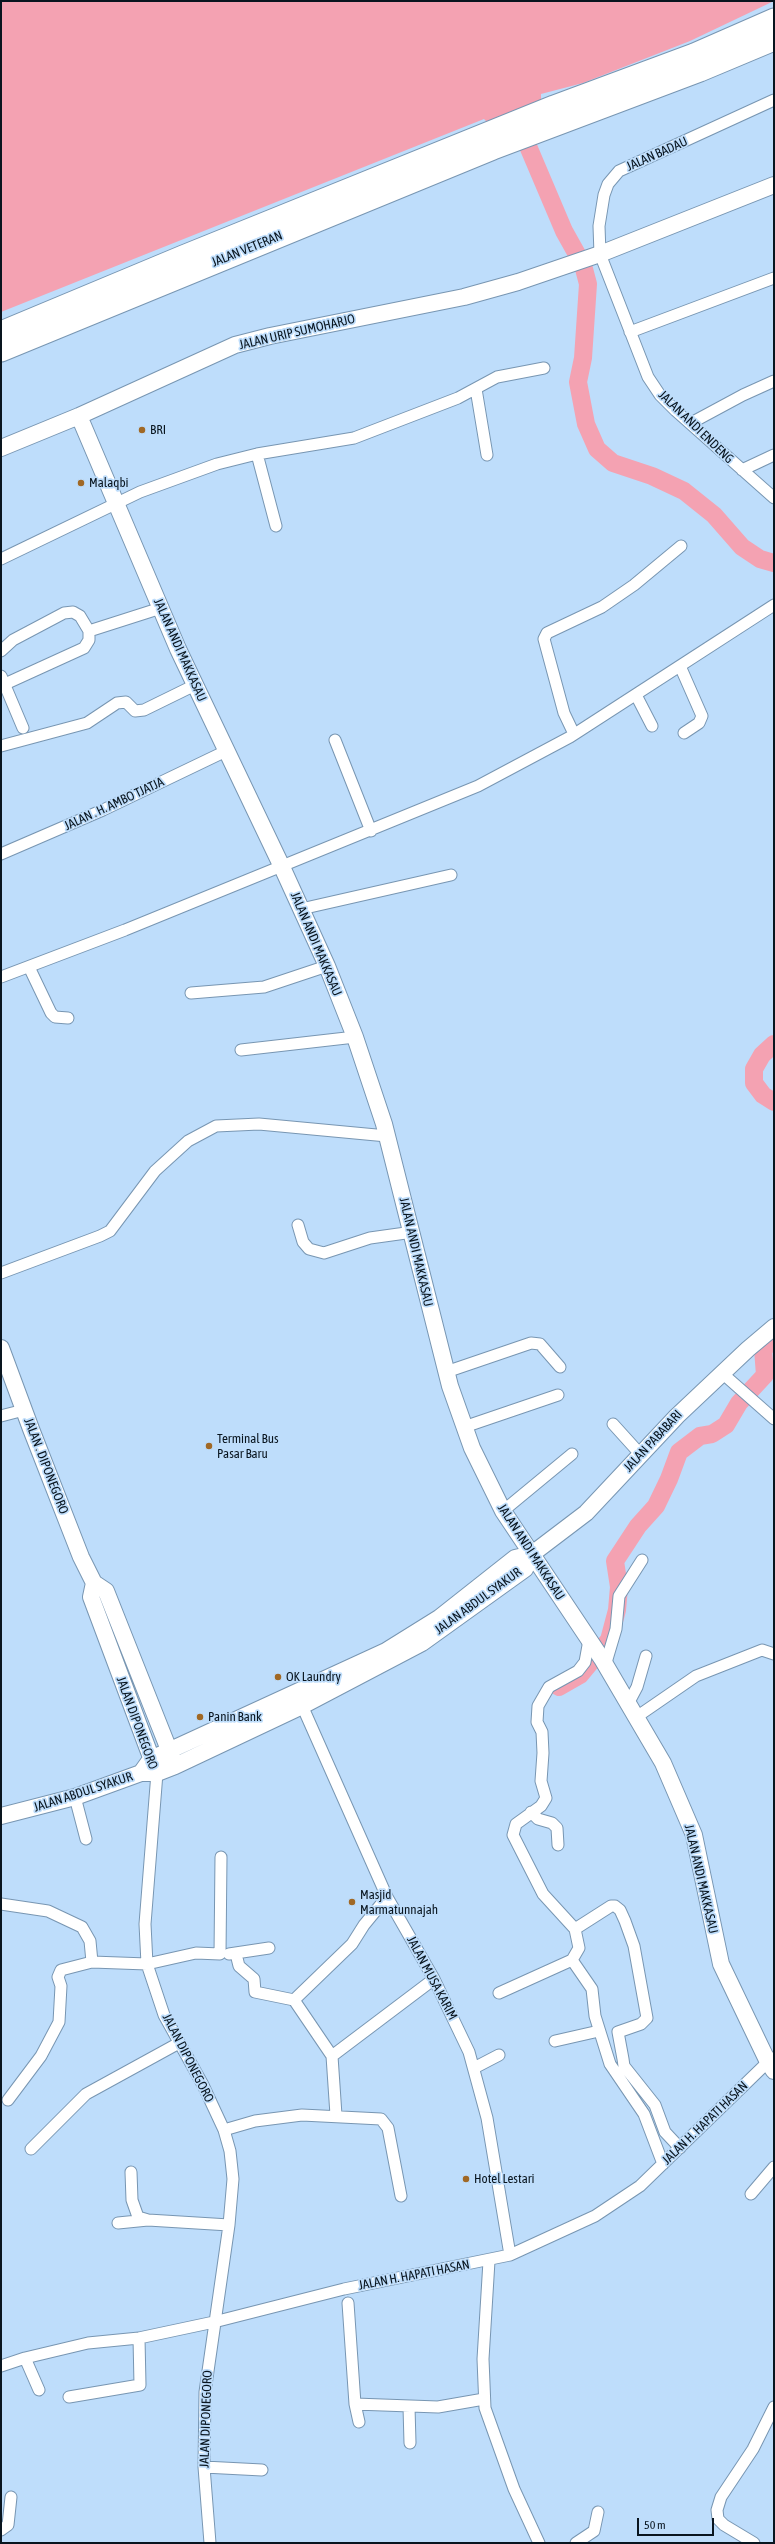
<!DOCTYPE html>
<html>
<head>
<meta charset="utf-8">
<style>
	body { margin:0 }
	#map { position:relative; width:775px; height:2544px; overflow:hidden; background:#beddfb; font-family:"Asap Condensed",sans-serif }
	canvas { display:block }
	.frame { position:absolute; inset:0; border:2px solid #09151f; pointer-events:none }
	.scale { position:absolute; left:637px; top:2518px; width:77px; height:18px; box-sizing:border-box; border:2px solid #09151f; border-top:0; padding-left:5px; font-size:12px; line-height:14px; white-space:nowrap; color:#09151f; -webkit-text-stroke:3px #beddfb; paint-order:stroke }
</style>
</head>
<body>
<div id="map">
<canvas width="775" height="2544"></canvas>
<div class="frame"></div>
<div class="scale">50 m</div>
</div>
<script>
const context = document.querySelector('canvas').getContext('2d');
context.lineJoin = 'round';
function paint(path, color) { context.fillStyle = color; context.fill(path, 'evenodd'); }
const shape = rows => new Path2D(rows.map(r => 'M' + r).join(''));
function strokePath(path, color, width, dash) { context.strokeStyle = color; context.lineWidth = width; context.lineCap = dash ? 'butt' : 'round'; context.setLineDash(dash || []); context.stroke(path); }
function label(font, color, halo, rows, align = 'center') {
  context.font = font + ' "Asap Condensed",sans-serif'; context.lineWidth = 3.5; context.setLineDash([]); context.textBaseline = 'middle'; context.strokeStyle = halo; context.fillStyle = color; for (const [text, x, y, turn = 0] of rows) {
    context.save(); context.translate(x, y); context.rotate((+turn || 0) * Math.PI / 180); context.textAlign = isNaN(turn) ? turn : align; if (halo) context.strokeText(text, 0, 0); context.fillText(text, 0, 0); context.restore();
  }
}
paint(shape([
	[1,1,774,1,690,41,583,83,541,94,541,101,489,124,484,119,1,312]
]), '#f4a2b2');
strokePath(shape([
	[519,125,564,231,583,265,588,284,583,358,578,382,586,424,597,449,613,463,652,476,684,491,714,515,742,547,760,559,774,563],
	[774,1044,762,1055,754,1069,754,1083,763,1095,774,1102],
	[559,1687,580,1675,609,1640,617,1610,619,1587,615,1561,638,1526,656,1506,669,1479,679,1452,700,1436,712,1434,726,1425,739,1403,765,1375,763,1349,774,1340]
]), '#f4a2b2', 18);
const street = shape([
	[774,100,619,171,608,184,604,195,599,226,600,254,648,377,660,395,676,411,774,498],
	[630,332,774,278],
	[476,389,487,455],
	[691,423,743,395,774,381],
	[257,454,276,526],
	[742,470,774,455],
	[1,559,140,492,217,464,257,454,354,438,458,398,497,377,544,368],
	[1,651,13,640,64,613,73,612,80,616,89,631,161,608],
	[680,666,702,716,699,723,684,733],
	[1,676,23,728],
	[5,684,84,648,89,640,89,631],
	[636,695,652,726],
	[574,734,564,713,544,639,547,633,602,607,634,585,681,546],
	[335,740,371,831],
	[1,746,87,723,117,703,126,702,135,711,144,710,195,685],
	[1,854,103,810,226,751],
	[301,909,451,875],
	[29,967,51,1013,55,1017,68,1018],
	[1,977,125,930,478,786,570,737,774,605],
	[191,993,264,987,327,966],
	[241,1050,355,1037],
	[298,1225,303,1242,309,1249,324,1253,370,1238,413,1232],
	[1,1273,100,1236,110,1231,155,1171,188,1141,216,1126,259,1124,387,1136],
	[446,1372,531,1343,540,1344,560,1367],
	[722,1373,774,1419],
	[1,1416,24,1410],
	[613,1424,641,1455],
	[464,1427,558,1395],
	[503,1511,572,1454],
	[589,1640,585,1662,578,1671,549,1687,538,1706,537,1722,542,1732,543,1753,541,1781,546,1798,541,1806,516,1824,513,1835,543,1894,575,1929,579,1948,572,1960,592,1989,595,2016,610,2064,644,2114,663,2164],
	[605,1666,616,1629,619,1596,642,1560],
	[300,1701,387,1897,434,1979,469,2052,487,2118,510,2255],
	[628,1704,637,1687,646,1656],
	[635,1718,696,1676,762,1650,774,1654],
	[157,1773,145,1924,147,1964,164,2015,203,2085,224,2130,230,2151,233,2179,229,2225,205,2392,204,2467,210,2543],
	[75,1797,86,1839],
	[531,1812,538,1819,552,1823,557,1828,558,1845],
	[1,1904,48,1911,82,1927,90,1941,92,1962],
	[575,1929,611,1906,615,1906,620,1910,625,1921,634,1946,647,2018,641,2024,618,2032,623,2059,624,2066,655,2105,665,2132,680,2148],
	[229,1954,269,1948],
	[236,1954,239,1966,254,1979,255,1992,294,2000],
	[499,1993,572,1960],
	[555,2041,599,2031],
	[332,2056,434,1979],
	[474,2068,499,2055],
	[8,2100,41,2056,59,2022,61,1986,58,1977,61,1970,92,1962,147,1964,196,1953,220,1954,221,1857],
	[336,2115,332,2056,294,2000,352,1944,364,1925,387,1897],
	[224,2130,255,2121,302,2115,381,2119,388,2128,401,2196],
	[31,2149,86,2094,179,2043],
	[131,2172,132,2200,138,2217,148,2220],
	[751,2194,774,2167],
	[118,2223,148,2220,229,2225],
	[489,2261,483,2359,485,2408,514,2489,539,2543],
	[348,2303,355,2404,359,2422],
	[25,2358,39,2390],
	[1,2366,25,2358,88,2343,139,2338,214,2322,344,2289,510,2255,595,2216,640,2186,772,2058],
	[69,2397,140,2385,139,2338],
	[355,2404,438,2407,484,2399],
	[409,2407,410,2443],
	[204,2467,262,2470],
	[1,2530,8,2525,11,2497],
	[576,2543,594,2531,598,2512],
	[754,2543,724,2525,718,2519,717,2510,721,2497,753,2449,774,2407]
]);
const secondary = shape([
	[79,416,178,649,282,867,327,966,355,1037,384,1124,450,1386,472,1448,503,1511,602,1659,663,1763,694,1835,721,1964,768,2062,774,2071],
	[1,448,79,416,235,345,270,336,464,297,518,282,600,254,774,185],
	[1,1348,31,1429,81,1557,94,1583],
	[94,1583,106,1591,173,1760],
	[94,1583,91,1597,155,1768],
	[141,1773,151,1759,386,1651,439,1618,515,1558,532,1554],
	[1,1816,75,1797,141,1773,157,1773,175,1766,302,1706,422,1643,525,1569,532,1554,586,1513,677,1416,748,1349,774,1327]
]);
const highway = shape([
	[1,332,183,256,554,106,694,54,774,19],
	[1,351,493,149,700,71,774,40]
]);
strokePath(street, '#7896b2', 13);
strokePath(secondary, '#7896b2', 18);
strokePath(highway, '#7896b2', 23);
strokePath(street, '#fff', 11);
strokePath(secondary, '#fff', 16);
strokePath(highway, '#fff', 21);
for (const [x, y, r, color] of [
	[142,430,4,"#a06825"],
	[81,483,4,"#a06825"],
	[209,1446,4,"#a06825"],
	[278,1677,4,"#a06825"],
	[200,1717,4,"#a06825"],
	[352,1902,4,"#a06825"],
	[466,2179,4,"#a06825"]
]) { const dot = new Path2D(); dot.arc(x, y, r, 0, 2 * Math.PI); context.fillStyle = color; context.fill(dot); strokePath(dot, '#beddfb', 1.5); }
label('13px', '#09151f', '#beddfb', [
	["JALAN BADAU",657,154,-24],
	["JALAN VETERAN",247,249,-22],
	["JALAN URIP SUMOHARJO",297,332,-13],
	["JALAN ANDI ENDENG",696,427,44],
	["JALAN ANDI MAKKASAU",180,650,66],
	["JALAN . H. AMBO TJATJA",114,804,-25],
	["JALAN ANDI MAKKASAU",316,944,67],
	["JALAN ANDI MAKKASAU",416,1252,77],
	["JALAN PABABARI",653,1441,-47],
	["JALAN . DIPONEGORO",46,1466,69],
	["JALAN ANDI MAKKASAU",531,1552,57],
	["JALAN ABDUL SYAKUR",478,1601,-36],
	["JALAN DIPONEGORO",137,1723,70],
	["JALAN ABDUL SYAKUR",83,1792,-18],
	["JALAN ANDI MAKKASAU",701,1879,77],
	["JALAN MUSA KARIM",432,1978,62],
	["JALAN DIPONEGORO",188,2058,63],
	["JALAN H. HAPATI HASAN",705,2123,-44],
	["JALAN H. HAPATI HASAN",414,2275,-11],
	["JALAN DIPONEGORO",206,2419,-88]
]);
label('13px', '#09151f', '#beddfb', [
	["BRI",150,430],
	["Malaqbi",89,483],
	["Terminal Bus",217,1439],
	["Pasar Baru",217,1454],
	["OK Laundry",286,1677],
	["Panin Bank",208,1717],
	["Masjid",360,1895],
	["Marmatunnajah",360,1910],
	["Hotel Lestari",474,2179]
], 'left');
</script>
</body>
</html>
